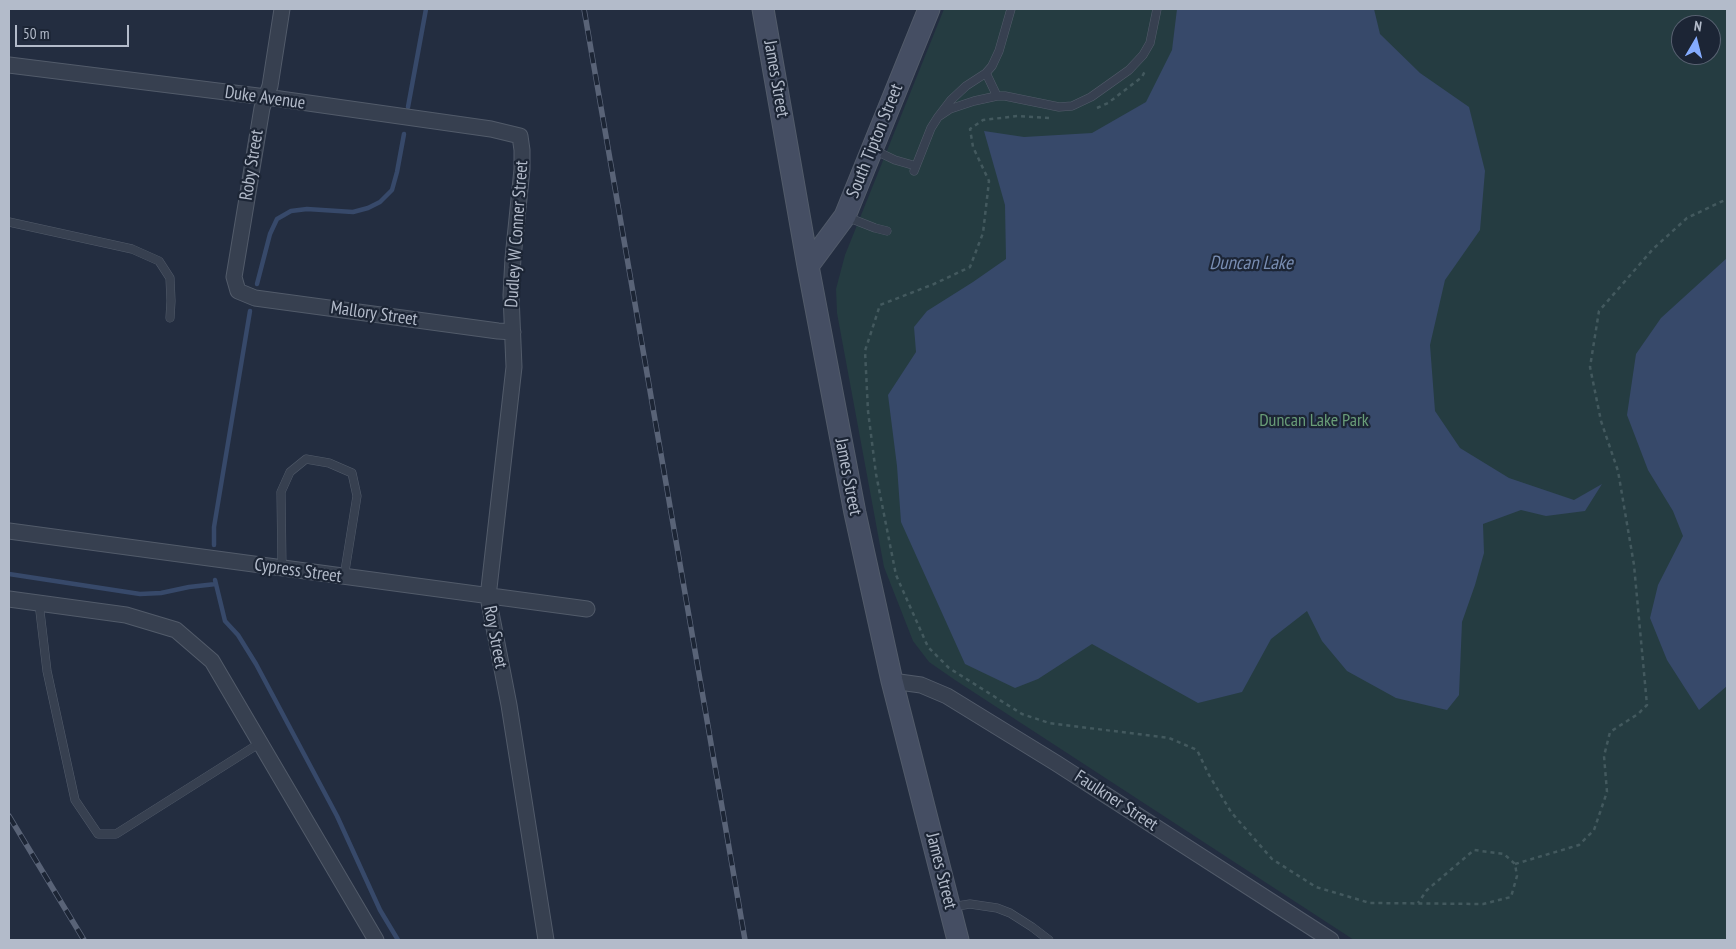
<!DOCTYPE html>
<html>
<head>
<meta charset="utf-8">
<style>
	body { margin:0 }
	#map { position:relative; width:1736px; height:949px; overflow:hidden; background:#232d40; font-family:"PT Sans Narrow",sans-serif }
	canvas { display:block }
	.frame { position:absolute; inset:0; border:10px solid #b3bbca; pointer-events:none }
	.north { position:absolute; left:1671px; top:15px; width:50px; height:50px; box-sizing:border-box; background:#1c2535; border:1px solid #586171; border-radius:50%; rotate:8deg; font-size:14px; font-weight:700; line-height:20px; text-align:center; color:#b3bbca }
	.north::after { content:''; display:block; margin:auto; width:18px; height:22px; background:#85acfe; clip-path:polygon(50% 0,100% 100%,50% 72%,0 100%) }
	.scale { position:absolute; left:15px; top:25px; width:114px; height:22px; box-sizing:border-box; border:2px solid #b3bbca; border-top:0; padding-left:6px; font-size:15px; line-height:18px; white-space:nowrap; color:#b3bbca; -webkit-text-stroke:4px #1c2535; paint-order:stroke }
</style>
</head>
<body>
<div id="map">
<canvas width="1736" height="949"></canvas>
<div class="frame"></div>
<div class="north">N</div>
<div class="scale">50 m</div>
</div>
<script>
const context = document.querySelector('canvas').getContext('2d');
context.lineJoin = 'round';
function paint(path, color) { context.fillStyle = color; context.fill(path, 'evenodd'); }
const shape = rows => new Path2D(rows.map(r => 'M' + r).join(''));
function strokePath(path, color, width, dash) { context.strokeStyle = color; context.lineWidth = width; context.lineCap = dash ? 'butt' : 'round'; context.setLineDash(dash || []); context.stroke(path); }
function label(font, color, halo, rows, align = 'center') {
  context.font = font + ' "PT Sans Narrow",sans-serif'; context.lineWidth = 4.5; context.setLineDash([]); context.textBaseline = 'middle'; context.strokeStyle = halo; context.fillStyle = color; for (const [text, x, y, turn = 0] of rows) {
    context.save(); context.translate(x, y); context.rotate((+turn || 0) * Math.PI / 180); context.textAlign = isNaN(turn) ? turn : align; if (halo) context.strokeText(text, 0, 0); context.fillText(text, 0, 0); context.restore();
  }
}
paint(shape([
	[944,9,1727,9,1727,940,1354,940,955,680,929,662,913,641,884,567,837,313,836,289,845,255],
	[1681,25,1711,25,1711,55,1681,55]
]), '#253c41');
paint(shape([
	[1177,9,1374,9,1380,34,1420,73,1469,107,1485,171,1480,230,1445,280,1430,345,1435,411,1460,448,1509,478,1574,500,1602,484,1585,511,1546,516,1521,510,1483,524,1484,553,1475,585,1462,622,1459,695,1447,710,1396,698,1347,671,1322,641,1307,611,1271,639,1242,692,1198,703,1092,644,1038,679,1015,688,965,664,901,522,897,466,888,395,916,352,914,327,927,311,973,282,1006,259,1005,205,984,131,1024,137,1092,133,1146,102,1172,50],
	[1727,258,1727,686,1699,710,1667,660,1650,618,1658,585,1683,536,1673,511,1648,470,1627,415,1636,354,1661,318]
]), '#37496a');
strokePath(shape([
	[408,107,426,9],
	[257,284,270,234,277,219,291,211,307,209,353,212,368,208,380,202,392,190,397,172,404,134],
	[214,545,214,527,250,311],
	[9,574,140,594,161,593,189,587,216,584],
	[215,580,225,621,238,635,256,664,337,816,380,910,398,940]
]), '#37496a', 4.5);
const lane = shape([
	[986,73,997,96],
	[938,117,950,109,974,101,997,96,1005,96,1059,107,1072,106,1091,97,1129,70,1143,55,1150,43,1157,9],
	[874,150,895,160,916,166],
	[914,171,931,128,938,117,951,100,966,86,986,73,992,66,999,51,1011,9],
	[847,217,875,228,887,231],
	[9,222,132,249,159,261,170,278,171,301,170,318],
	[282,568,281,492,290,472,306,459,329,463,352,473,357,496,344,577],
	[39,603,47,671,75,800,98,834,116,834,260,743],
	[951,907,970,904,997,908,1010,913,1032,927,1049,940]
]);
const street = shape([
	[282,9,270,86,262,108,234,277,238,291,255,298,498,331,513,332],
	[9,65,266,97,491,129,520,136,522,150,522,169,513,258,511,295,514,367,488,597,509,705,546,940],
	[9,531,587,609],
	[9,599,126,615,176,630,212,661,376,940],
	[892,681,921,685,947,696,1056,763,1331,940]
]);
const secondary = shape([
	[763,9,808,266,855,513,892,681,958,940],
	[808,266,845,216,929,9]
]);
strokePath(lane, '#525b6a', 9);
strokePath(street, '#525b6a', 17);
strokePath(secondary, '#525b6a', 23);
strokePath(shape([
	[1097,108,1108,103,1142,77,1145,71],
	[1049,118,1018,116,983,120,970,129,973,147,989,181,983,233,970,267,934,284,880,305,865,351,868,411,876,474,896,575,928,647,949,668,1022,714,1049,723,1169,738,1197,750,1209,775,1231,812,1272,859,1316,887,1370,903,1483,904,1511,897,1517,876,1515,864,1504,854,1474,850,1427,890,1418,903],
	[1515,864,1579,845,1594,830,1607,792,1604,756,1610,732,1638,714,1647,705,1634,565,1618,471,1601,421,1590,367,1599,311,1653,249,1687,218,1727,199]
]), '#43595e', 2.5, [4, 4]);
strokePath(lane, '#374050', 8);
strokePath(street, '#374050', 15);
strokePath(secondary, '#454e63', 21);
const rail = shape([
	[584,9,745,940],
	[9,816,84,940]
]);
strokePath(rail, '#596377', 5.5);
strokePath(rail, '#1c2535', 4, [11]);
label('18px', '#b3bbca', '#1c2535', [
	["James Street",776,79,80],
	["Duke Avenue",265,98,8],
	["South Tipton Street",875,141,-68],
	["Roby Street",252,165,-81],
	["Dudley W Conner Street",517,234,-86],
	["Mallory Street",374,314,8],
	["James Street",848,477,79],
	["Cypress Street",298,571,8],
	["Roy Street",495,637,79],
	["Faulkner Street",1116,801,33],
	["James Street",941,871,76]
]);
label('18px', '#699d78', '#1c2535', [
	["Duncan Lake Park",1314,421]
]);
label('italic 19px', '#798eb3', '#1c2535', [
	["Duncan Lake",1251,264]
]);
</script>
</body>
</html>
